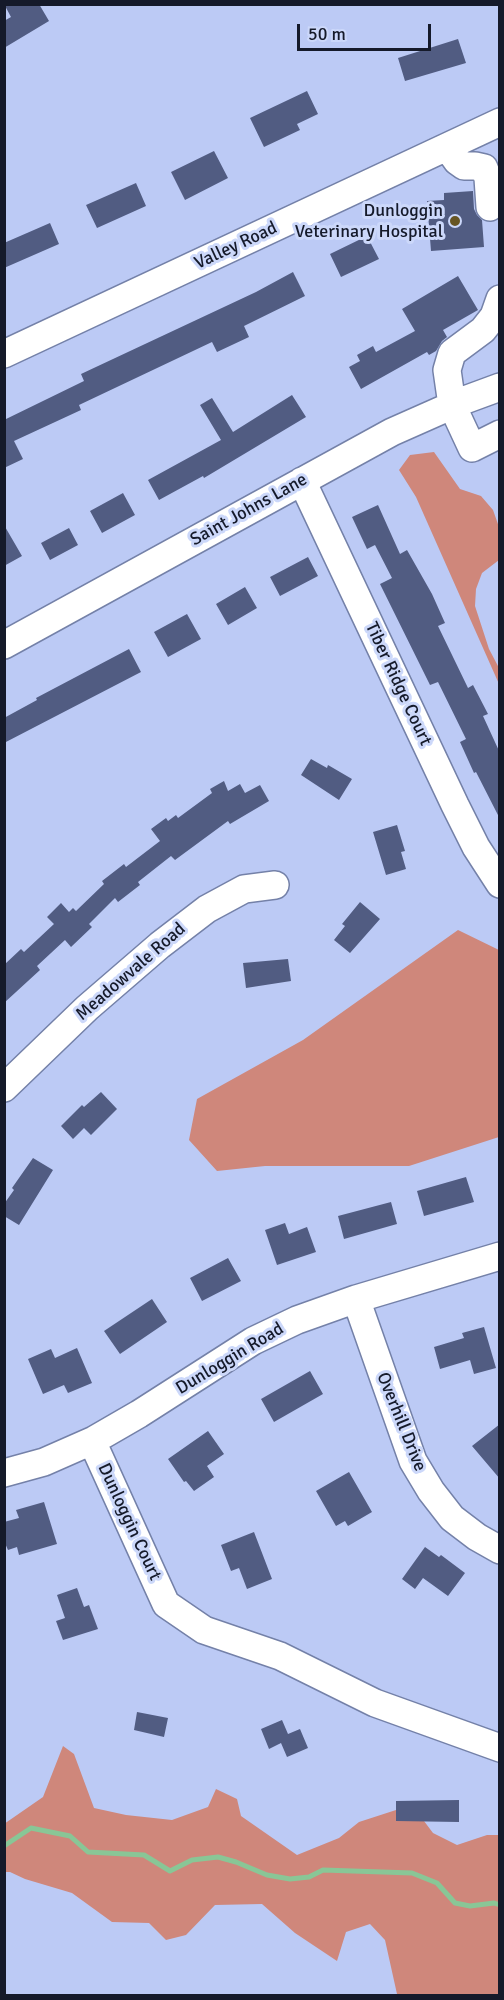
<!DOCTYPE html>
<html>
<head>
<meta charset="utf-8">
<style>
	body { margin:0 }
	#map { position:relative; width:504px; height:2000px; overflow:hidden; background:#bccaf5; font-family:Signika,sans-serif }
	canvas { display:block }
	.frame { position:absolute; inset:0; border:6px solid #151a2a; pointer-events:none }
	.scale { position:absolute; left:297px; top:24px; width:134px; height:27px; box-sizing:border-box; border:3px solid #151a2a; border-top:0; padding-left:8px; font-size:18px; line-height:21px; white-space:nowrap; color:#151a2a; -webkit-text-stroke:4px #ccd8fa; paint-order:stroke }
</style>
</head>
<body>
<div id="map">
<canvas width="504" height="2000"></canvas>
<div class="frame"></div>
<div class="scale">50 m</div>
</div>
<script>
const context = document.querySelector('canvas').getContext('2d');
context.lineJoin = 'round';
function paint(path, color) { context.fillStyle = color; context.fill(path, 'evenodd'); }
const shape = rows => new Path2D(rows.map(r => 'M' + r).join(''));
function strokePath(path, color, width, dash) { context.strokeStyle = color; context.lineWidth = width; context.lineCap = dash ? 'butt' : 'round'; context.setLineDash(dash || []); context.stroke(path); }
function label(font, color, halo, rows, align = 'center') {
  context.font = font + ' Signika,sans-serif'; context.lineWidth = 6; context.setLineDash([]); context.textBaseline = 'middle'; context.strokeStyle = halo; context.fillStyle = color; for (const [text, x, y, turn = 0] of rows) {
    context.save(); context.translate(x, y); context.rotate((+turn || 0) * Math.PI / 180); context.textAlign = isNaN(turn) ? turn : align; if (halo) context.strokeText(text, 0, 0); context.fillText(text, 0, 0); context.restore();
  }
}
paint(shape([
	[434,452,460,489,481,496,493,510,499,527,499,560,482,573,476,589,475,606,489,649,499,668,499,684,416,497,399,470,410,455],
	[458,930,499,950,499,1137,409,1166,265,1166,217,1171,189,1140,197,1099,303,1040],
	[63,1746,74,1754,94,1808,126,1815,172,1820,208,1807,216,1789,237,1799,241,1816,297,1855,339,1838,359,1822,396,1810,396,1821,424,1821,433,1833,457,1845,487,1835,499,1835,499,1995,401,1995,397,1994,385,1940,370,1924,346,1932,337,1961,295,1933,262,1904,215,1905,186,1935,166,1940,149,1923,112,1922,72,1893,25,1879,10,1872,5,1872,4,1824,43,1797]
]), '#cf877b');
strokePath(shape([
	[4,1846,31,1828,70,1836,88,1852,144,1855,170,1871,192,1860,218,1857,236,1862,267,1875,290,1879,309,1877,323,1870,412,1873,437,1883,455,1903,470,1906,494,1903,500,1905]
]), '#89c696', 5);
paint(shape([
	[4,4,39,4,49,21,4,48,4,21,11,17],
	[458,39,466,63,405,81,398,58],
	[307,91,318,114,297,124,300,130,264,147,250,118],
	[214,151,228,178,185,200,171,172],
	[136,183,146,206,97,228,86,205],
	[473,191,474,209,477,215,482,220,484,247,431,251,427,201,444,200,444,193],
	[50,223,59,244,4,268,4,243],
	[367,236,379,259,341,277,330,254],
	[293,272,305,296,244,326,249,337,217,352,212,342,79,405,81,410,14,441,23,459,4,468,4,420,84,381,81,374,256,292],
	[458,276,478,310,443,330,447,337,442,341,436,351,429,355,427,352,361,389,349,367,360,361,357,355,373,346,376,352,415,331,402,309],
	[292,395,306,417,204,478,203,476,159,500,148,480,221,440,200,405,212,398,233,432],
	[123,493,135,515,102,533,90,511],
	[378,505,400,554,407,550,432,594,445,623,438,626,468,688,473,685,488,714,483,716,500,753,500,819,476,772,474,773,460,742,466,739,438,682,430,685,380,584,392,578,375,545,367,549,352,517],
	[4,525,22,556,4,566],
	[69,528,78,545,50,560,41,543],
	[308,557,318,576,280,596,270,577],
	[245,587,257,608,228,625,216,604],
	[187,614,201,639,168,657,154,632],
	[129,649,141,672,4,743,4,718,37,700,36,698],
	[311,759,327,768,328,765,352,779,339,800,301,775],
	[224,781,228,791,240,784,245,793,260,785,269,801,230,824,228,821,175,860,171,856,138,882,140,885,118,902,115,898,89,924,92,927,71,947,65,940,37,966,40,970,4,1003,4,965,21,949,24,952,54,924,47,917,61,903,69,912,73,908,76,911,104,884,102,881,124,864,126,867,160,841,151,829,166,818,168,821,176,815,178,818,212,793,210,789],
	[397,825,405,851,401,852,406,869,386,875,373,832],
	[360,902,380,919,350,953,334,940,345,926,342,924],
	[288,959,291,981,246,988,243,963],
	[101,1092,117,1109,91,1135,84,1128,73,1139,61,1126,82,1105,84,1107],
	[33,1158,53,1170,19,1225,4,1216,4,1204,14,1190,12,1188],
	[466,1177,474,1202,424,1216,417,1191],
	[391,1202,397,1224,344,1239,338,1216],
	[285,1223,289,1234,307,1227,316,1252,277,1265,265,1230],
	[228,1258,241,1281,202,1301,190,1278],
	[152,1299,167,1322,120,1354,104,1331],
	[484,1327,496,1368,474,1374,470,1360,440,1369,434,1347,464,1338,462,1333],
	[77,1348,92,1383,68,1393,64,1385,43,1394,28,1359,51,1349,55,1358],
	[310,1371,323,1394,274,1422,261,1399],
	[500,1424,500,1479,472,1446],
	[208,1431,224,1454,207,1466,214,1477,194,1491,186,1481,184,1482,168,1459],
	[349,1472,372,1512,348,1526,345,1521,336,1526,316,1491],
	[44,1502,57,1544,19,1555,17,1547,8,1550,4,1541,4,1522,19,1518,16,1510],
	[254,1532,272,1579,247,1589,239,1568,231,1571,221,1545],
	[425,1547,439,1557,441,1555,465,1573,448,1596,423,1578,415,1589,402,1579],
	[77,1588,84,1607,89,1605,98,1629,63,1640,56,1621,65,1618,57,1595],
	[137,1712,168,1718,164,1737,134,1730],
	[282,1720,288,1734,300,1729,308,1748,287,1757,281,1743,269,1749,261,1729],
	[459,1800,459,1822,396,1821,396,1801]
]), '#515c82');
const minor = shape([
	[447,147,457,161,464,166,475,166,484,168,488,178,490,207],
	[500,299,494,316,483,330,452,353,447,370,452,405,472,448,500,434],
	[4,354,500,122],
	[302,481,455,805,476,847,500,884],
	[4,645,392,432,462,401,500,387],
	[4,1088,87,1008,160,945,207,909,244,889,275,885],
	[356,1299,413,1461,431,1491,452,1518,477,1537,500,1550],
	[92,1441,166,1604,204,1630,280,1656,375,1703,500,1748],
	[4,1473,44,1462,94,1440,139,1414,253,1341,297,1320,356,1299,500,1256]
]);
strokePath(minor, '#7481a8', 30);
strokePath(minor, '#fff', 27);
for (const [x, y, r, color] of [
	[455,221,6,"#675523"]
]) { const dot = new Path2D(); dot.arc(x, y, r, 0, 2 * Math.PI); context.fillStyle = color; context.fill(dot); strokePath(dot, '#ccd8fa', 2); }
label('18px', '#151a2a', '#ccd8fa', [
	["Dunloggin",443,211],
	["Veterinary Hospital",443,232]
], 'right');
label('18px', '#151a2a', '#ccd8fa', [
	["Valley Road",236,246,-25],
	["Saint Johns Lane",249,510,-29],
	["Tiber Ridge Court",398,684,65],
	["Meadowvale Road",131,972,-41],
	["Dunloggin Road",230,1359,-31],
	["Overhill Drive",401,1422,68],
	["Dunloggin Court",129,1522,65]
]);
</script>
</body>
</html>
